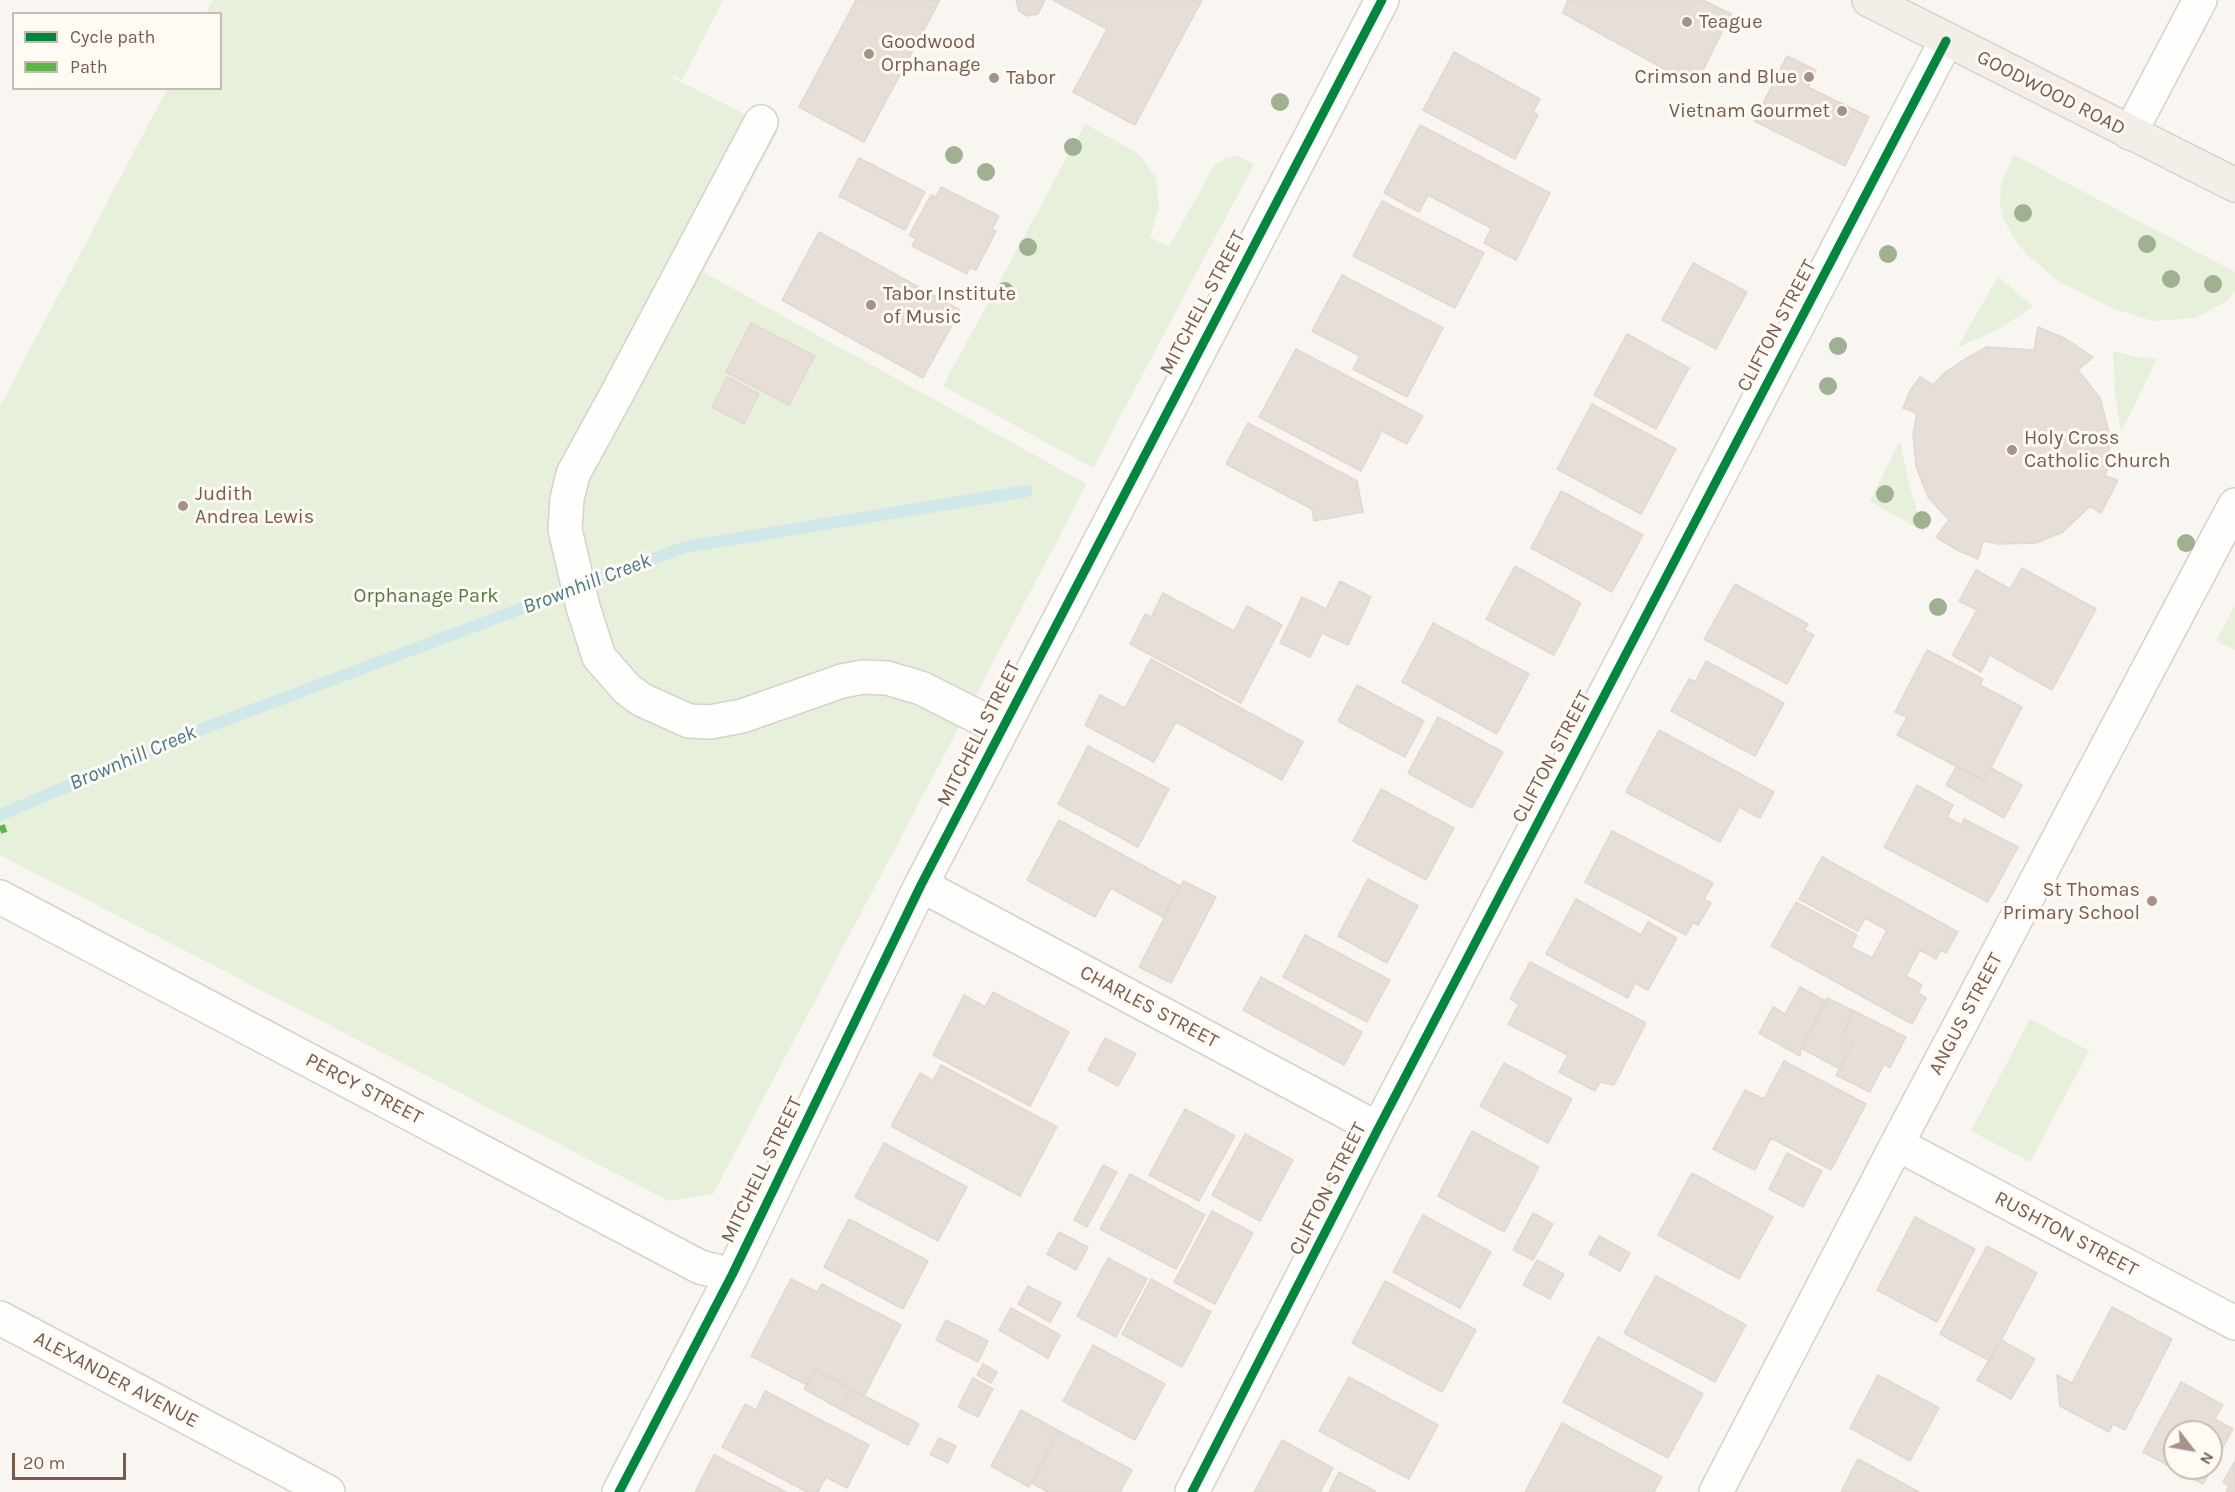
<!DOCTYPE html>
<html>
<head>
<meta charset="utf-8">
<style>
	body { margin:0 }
	#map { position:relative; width:2235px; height:1492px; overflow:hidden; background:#f9f5f0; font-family:Karla,sans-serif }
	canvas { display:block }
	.legend { position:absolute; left:12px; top:12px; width:210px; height:78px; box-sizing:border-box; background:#fffaf3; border:2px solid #cabbb1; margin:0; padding:8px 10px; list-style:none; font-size:18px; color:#7a5c4d }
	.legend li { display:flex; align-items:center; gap:12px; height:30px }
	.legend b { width:30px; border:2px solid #cabbb1 }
	.north { position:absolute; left:2163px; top:1420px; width:60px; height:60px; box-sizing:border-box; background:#fffaf3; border:2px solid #cabbb1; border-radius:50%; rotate:121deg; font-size:16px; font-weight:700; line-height:24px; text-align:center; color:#7a5c4d }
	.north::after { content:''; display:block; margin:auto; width:21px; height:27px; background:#a69286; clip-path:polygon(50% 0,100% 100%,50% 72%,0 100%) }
	.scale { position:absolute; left:12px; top:1453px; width:114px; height:27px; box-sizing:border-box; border:3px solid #7a5c4d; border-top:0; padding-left:8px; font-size:18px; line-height:21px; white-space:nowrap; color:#7a5c4d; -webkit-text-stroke:4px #fffaf3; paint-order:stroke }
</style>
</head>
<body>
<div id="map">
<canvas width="2235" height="1492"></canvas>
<ul class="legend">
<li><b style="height:8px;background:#00873e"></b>Cycle path</li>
<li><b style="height:8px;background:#58b947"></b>Path</li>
</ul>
<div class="north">N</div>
<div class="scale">20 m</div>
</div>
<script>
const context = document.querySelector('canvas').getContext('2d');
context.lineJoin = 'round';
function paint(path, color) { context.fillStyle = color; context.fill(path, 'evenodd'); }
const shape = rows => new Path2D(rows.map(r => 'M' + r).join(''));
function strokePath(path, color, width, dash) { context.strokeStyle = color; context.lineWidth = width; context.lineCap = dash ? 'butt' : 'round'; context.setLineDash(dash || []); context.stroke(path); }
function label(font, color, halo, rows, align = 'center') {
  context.font = font + ' Karla,sans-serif'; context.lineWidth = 6; context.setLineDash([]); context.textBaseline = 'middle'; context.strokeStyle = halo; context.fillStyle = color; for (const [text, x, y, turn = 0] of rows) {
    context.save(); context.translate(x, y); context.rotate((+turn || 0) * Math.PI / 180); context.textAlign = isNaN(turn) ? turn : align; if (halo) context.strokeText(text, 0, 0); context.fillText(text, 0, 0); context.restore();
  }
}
paint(shape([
	[213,0,723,0,682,80,674,76,673,78,778,131,703,272,1087,484,713,1194,669,1201,0,855,0,406,167,89,220,88,220,14,206,13],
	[1085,124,1138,153,1156,178,1159,208,1150,237,1169,247,1213,167,1224,159,1236,156,1254,164,1093,468,943,386],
	[2014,155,2235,272,2235,290,2227,301,2195,318,2152,321,2109,307,2060,282,2027,255,2014,238,2005,222,2000,203,2001,185],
	[1998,276,2033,307,1997,330,1958,347],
	[2113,351,2136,357,2157,359,2121,433,2115,394],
	[1900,441,1909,484,1924,532,1870,501],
	[2235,605,2235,650,2216,641],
	[2030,1019,2089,1051,2030,1162,1971,1131]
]), '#e7f0db');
strokePath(shape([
	[0,815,207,727,685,547,1027,491]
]), '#d0e8ea', 12);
const building = shape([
	[856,0,940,0,864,142,799,107,856,0],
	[1016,0,1045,0,1038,14,1027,16,1019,11,1016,0],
	[1053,0,1202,0,1135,125,1073,92,1107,29,1053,0],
	[1568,0,1703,0,1731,14,1695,86,1563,13,1568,0],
	[1454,52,1540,99,1533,112,1538,115,1515,159,1423,110,1454,52],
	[1787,56,1816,70,1808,87,1869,117,1845,166,1754,121,1787,56],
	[1420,125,1550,193,1516,260,1484,243,1491,228,1428,195,1419,212,1384,193,1420,125],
	[859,158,925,192,905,230,839,196,859,158],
	[941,187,999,216,992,229,996,231,976,270,970,267,967,274,912,246,916,239,909,235,931,195,936,197,941,187],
	[1382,201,1484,253,1455,308,1353,256,1382,201],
	[819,232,960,310,923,378,782,300,819,232],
	[1693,263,1747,292,1716,349,1662,320,1693,263],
	[1342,275,1443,328,1407,397,1353,369,1360,356,1312,331,1342,275],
	[751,323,815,356,789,405,726,372,751,323],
	[2038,327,2066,339,2093,357,2078,370,2100,398,2109,433,2109,465,2105,476,2118,480,2101,513,2090,506,2063,532,2036,543,1999,544,1983,541,1978,559,1957,550,1936,537,1949,520,1928,497,1916,467,1913,435,1917,413,1903,408,1910,391,1920,377,1933,385,1947,371,1965,359,1987,347,2034,350,2038,327],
	[1627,334,1689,368,1656,429,1594,395,1627,334],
	[1296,349,1423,416,1407,444,1382,431,1361,471,1259,417,1296,349],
	[727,377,759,394,744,424,712,407,727,377],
	[1592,404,1676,449,1641,514,1557,469,1592,404],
	[1248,423,1357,481,1363,512,1314,521,1312,509,1226,464,1248,423],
	[1561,491,1643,535,1612,592,1531,548,1561,491],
	[1515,566,1581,603,1554,655,1486,619,1515,566],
	[2022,568,2096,609,2052,690,1990,655,1981,672,1952,655,1977,610,1959,601,1976,570,2010,589,2022,568],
	[1340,581,1371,597,1348,645,1322,633,1310,657,1280,643,1302,597,1326,609,1340,581],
	[1735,584,1808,624,1804,630,1814,635,1787,684,1704,639,1735,584],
	[1163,593,1234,631,1247,606,1282,625,1241,703,1130,644,1145,614,1151,617,1163,593],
	[1433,623,1529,674,1497,734,1402,682,1433,623],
	[1927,650,1983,679,1980,685,2022,707,1984,781,1897,735,1907,717,1895,712,1927,650],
	[1151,659,1303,742,1282,780,1176,722,1154,762,1085,725,1100,695,1125,708,1151,659],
	[1706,661,1784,703,1755,756,1671,711,1689,679,1695,682,1706,661],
	[1357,685,1424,721,1405,757,1338,721,1357,685],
	[1438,717,1503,752,1472,808,1408,773,1438,717],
	[1659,730,1774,792,1760,818,1739,807,1720,842,1626,792,1659,730],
	[1088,746,1169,789,1138,847,1058,804,1088,746],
	[1957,766,1984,781,1991,768,2022,785,2004,818,1946,785,1957,766],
	[1917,785,1953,805,1947,817,1961,825,1964,819,2018,847,1988,902,1884,847,1917,785],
	[1381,789,1454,828,1426,880,1353,841,1381,789],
	[1059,820,1180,886,1163,917,1111,888,1095,917,1027,880,1059,820],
	[1612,831,1713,883,1704,899,1711,903,1698,925,1693,922,1686,935,1585,882,1612,831],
	[1822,857,1958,932,1946,953,1941,950,1936,959,1920,950,1906,976,1922,985,1918,993,1926,998,1912,1024,1771,946,1796,902,1857,935,1851,947,1872,958,1887,930,1865,918,1858,931,1799,899,1822,857],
	[1368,879,1418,906,1387,963,1338,936,1368,879],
	[1183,881,1216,897,1171,983,1139,967,1183,881],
	[1576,899,1641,935,1648,922,1677,938,1648,990,1635,983,1628,998,1546,954,1576,899],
	[1305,935,1390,980,1367,1022,1283,977,1305,935],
	[1530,962,1646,1023,1614,1085,1600,1082,1595,1091,1559,1072,1568,1055,1508,1024,1519,1004,1510,999,1530,962],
	[1261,977,1362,1032,1344,1065,1243,1010,1261,977],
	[1800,987,1827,1002,1801,1048,1800,1056,1759,1033,1773,1007,1785,1014,1800,987],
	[993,992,1069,1032,1030,1106,933,1055,964,995,985,1007,993,992],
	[1827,998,1854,1011,1841,1037,1853,1043,1840,1069,1801,1048,1827,998],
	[1854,1011,1906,1037,1890,1068,1884,1064,1870,1092,1836,1075,1853,1043,1841,1037,1854,1011],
	[1105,1038,1136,1054,1118,1086,1088,1070,1105,1038],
	[1784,1061,1866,1104,1831,1170,1771,1138,1755,1170,1713,1149,1745,1090,1764,1099,1784,1061],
	[1504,1063,1572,1099,1548,1143,1480,1106,1504,1063],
	[941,1065,1057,1127,1020,1196,891,1126,920,1073,933,1081,941,1065],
	[1185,1109,1235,1136,1199,1201,1149,1175,1185,1109],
	[1472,1131,1539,1167,1504,1232,1438,1196,1472,1131],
	[1245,1134,1293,1160,1260,1221,1212,1195,1245,1134],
	[884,1143,967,1187,938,1241,855,1197,884,1143],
	[1787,1153,1822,1171,1803,1207,1769,1189,1787,1153],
	[1103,1165,1117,1172,1087,1227,1074,1220,1103,1165],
	[1692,1173,1773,1217,1739,1279,1658,1235,1692,1173],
	[1130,1174,1205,1215,1176,1269,1100,1229,1130,1174],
	[1212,1211,1253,1233,1215,1304,1174,1282,1212,1211],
	[1533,1213,1553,1224,1533,1260,1513,1250,1533,1213],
	[1423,1215,1491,1252,1460,1308,1393,1272,1423,1215],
	[1915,1217,1975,1249,1937,1322,1877,1290,1915,1217],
	[849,1219,928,1261,903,1309,824,1267,849,1219],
	[1059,1232,1088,1247,1076,1270,1047,1254,1059,1232],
	[1599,1236,1630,1253,1620,1271,1589,1254,1599,1236],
	[1987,1246,2037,1273,1990,1361,1940,1334,1987,1246],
	[1108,1258,1147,1279,1116,1337,1077,1316,1108,1258],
	[1537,1260,1564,1274,1550,1299,1523,1285,1537,1260],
	[1656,1276,1746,1325,1715,1382,1624,1333,1656,1276],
	[791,1279,817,1292,822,1284,901,1325,864,1396,815,1369,807,1385,751,1356,791,1279],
	[1151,1279,1211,1312,1182,1367,1122,1334,1151,1279],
	[1385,1281,1476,1330,1442,1392,1352,1343,1385,1281],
	[1028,1286,1061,1303,1050,1322,1018,1304,1028,1286],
	[2112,1307,2172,1339,2125,1430,2113,1424,2109,1432,2060,1406,2057,1375,2072,1383,2112,1307],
	[1011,1308,1060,1335,1048,1358,999,1330,1011,1308],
	[946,1320,988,1341,978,1362,936,1340,946,1320],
	[1598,1337,1703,1394,1668,1458,1563,1402,1598,1337],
	[2001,1340,2035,1359,2011,1399,1977,1380,2001,1340],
	[1093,1345,1165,1384,1135,1440,1063,1401,1093,1345],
	[983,1364,997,1372,991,1383,977,1375,983,1364],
	[815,1369,851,1389,840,1409,804,1389,815,1369],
	[1878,1375,1939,1408,1910,1461,1850,1428,1878,1375],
	[1349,1377,1438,1425,1409,1479,1319,1431,1349,1377],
	[973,1378,993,1389,978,1417,958,1407,973,1378],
	[2181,1382,2223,1405,2215,1419,2233,1429,2203,1484,2143,1452,2181,1382],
	[2175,1432,2211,1432,2211,1468,2175,1468,2175,1432],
	[851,1389,919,1424,908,1445,840,1409,851,1389],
	[765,1391,869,1445,847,1488,826,1477,818,1492,807,1492,722,1447,745,1404,756,1410,765,1391],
	[1021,1410,1059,1431,1029,1487,991,1466,1021,1410],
	[1562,1423,1662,1477,1654,1492,1525,1492,1562,1423],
	[1059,1431,1132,1470,1120,1492,1048,1492,1032,1483,1059,1431],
	[939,1438,956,1446,948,1463,930,1454,939,1438],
	[1282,1440,1333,1468,1320,1492,1254,1492,1282,1440],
	[714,1455,786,1492,695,1492,714,1455],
	[1858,1459,1919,1492,1841,1492,1858,1459],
	[2235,1461,2235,1492,2226,1492,2229,1486,2223,1482,2235,1461],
	[1339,1472,1375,1491,1374,1492,1329,1492,1339,1472]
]);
paint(building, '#e6ded7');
strokePath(building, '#e2d8d2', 1.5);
const minor = shape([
	[761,122,619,390,573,474,567,499,565,529,583,607,599,657,627,689,642,700,689,721,710,722,742,716,842,681,863,677,887,678,921,688,1002,729],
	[2130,133,2200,0],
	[921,885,1378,1129],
	[0,897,700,1267,732,1275],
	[1897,1144,2235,1323],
	[0,1318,328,1492],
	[619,1492,732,1275,921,885,1382,0],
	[1192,1492,1378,1129,1946,41],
	[1716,1492,1897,1144,2235,505]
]);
const major = shape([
	[1869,0,2235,185]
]);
strokePath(minor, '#d7d1cb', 36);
strokePath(major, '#dad1cc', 36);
strokePath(minor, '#fefefd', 33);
strokePath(major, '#f3eee8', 33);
strokePath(shape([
	[0,830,6,828]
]), '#58b947', 8, [15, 8]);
strokePath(shape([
	[619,1492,732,1275,921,885,1382,0],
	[1192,1492,1378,1129,1946,41]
]), '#00873e', 9);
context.fillStyle = '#9eb190';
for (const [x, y] of [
	[1280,102],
	[1073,147],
	[954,155],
	[986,172],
	[2023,213],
	[2147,244],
	[1028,247],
	[1888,254],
	[2171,279],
	[2213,284],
	[1005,291],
	[1838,346],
	[1828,386],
	[1885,494],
	[1922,520],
	[2186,543],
	[1938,607]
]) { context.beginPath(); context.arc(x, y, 9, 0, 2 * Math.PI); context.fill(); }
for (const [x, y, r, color] of [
	[1687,22,6,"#a69286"],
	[869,54,6,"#a69286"],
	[1809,77,6,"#a69286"],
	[994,78,6,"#a69286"],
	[1842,111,6,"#a69286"],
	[871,305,6,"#a69286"],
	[2012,450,6,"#a69286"],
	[183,506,6,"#a69286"],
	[2152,901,6,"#a69286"]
]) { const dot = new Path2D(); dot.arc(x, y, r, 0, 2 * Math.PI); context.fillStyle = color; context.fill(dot); strokePath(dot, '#fffaf3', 2); }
label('20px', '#7a5c4d', '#fffaf3', [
	["Teague",1699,22],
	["Goodwood",881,42],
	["Orphanage",881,65],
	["Crimson and Blue",1797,77,"right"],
	["Tabor",1006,78],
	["Vietnam Gourmet",1830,111,"right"],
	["Tabor Institute",883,294],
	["of Music",883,317],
	["Holy Cross",2024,438],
	["Catholic Church",2024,461],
	["Judith",195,494],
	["Andrea Lewis",195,517],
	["St Thomas",2140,890,"right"],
	["Primary School",2140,913,"right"]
], 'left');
label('20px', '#7a5c4d', '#fffaf3', [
	["GOODWOOD ROAD",2051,93,27],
	["MITCHELL STREET",1203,303,-62],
	["CLIFTON STREET",1777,326,-62],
	["MITCHELL STREET",979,734,-63],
	["CLIFTON STREET",1552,757,-62],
	["CHARLES STREET",1149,1007,28],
	["ANGUS STREET",1966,1014,-62],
	["PERCY STREET",364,1089,28],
	["MITCHELL STREET",762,1170,-64],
	["CLIFTON STREET",1328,1189,-63],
	["RUSHTON STREET",2066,1234,28],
	["ALEXANDER AVENUE",116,1380,28]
]);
label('20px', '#537a41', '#fffaf3', [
	["Orphanage Park",426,596]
]);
label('italic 21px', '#437c86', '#fffaf3', [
	["Brownhill Creek",587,584,-21],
	["Brownhill Creek",133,758,-23]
]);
</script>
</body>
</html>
